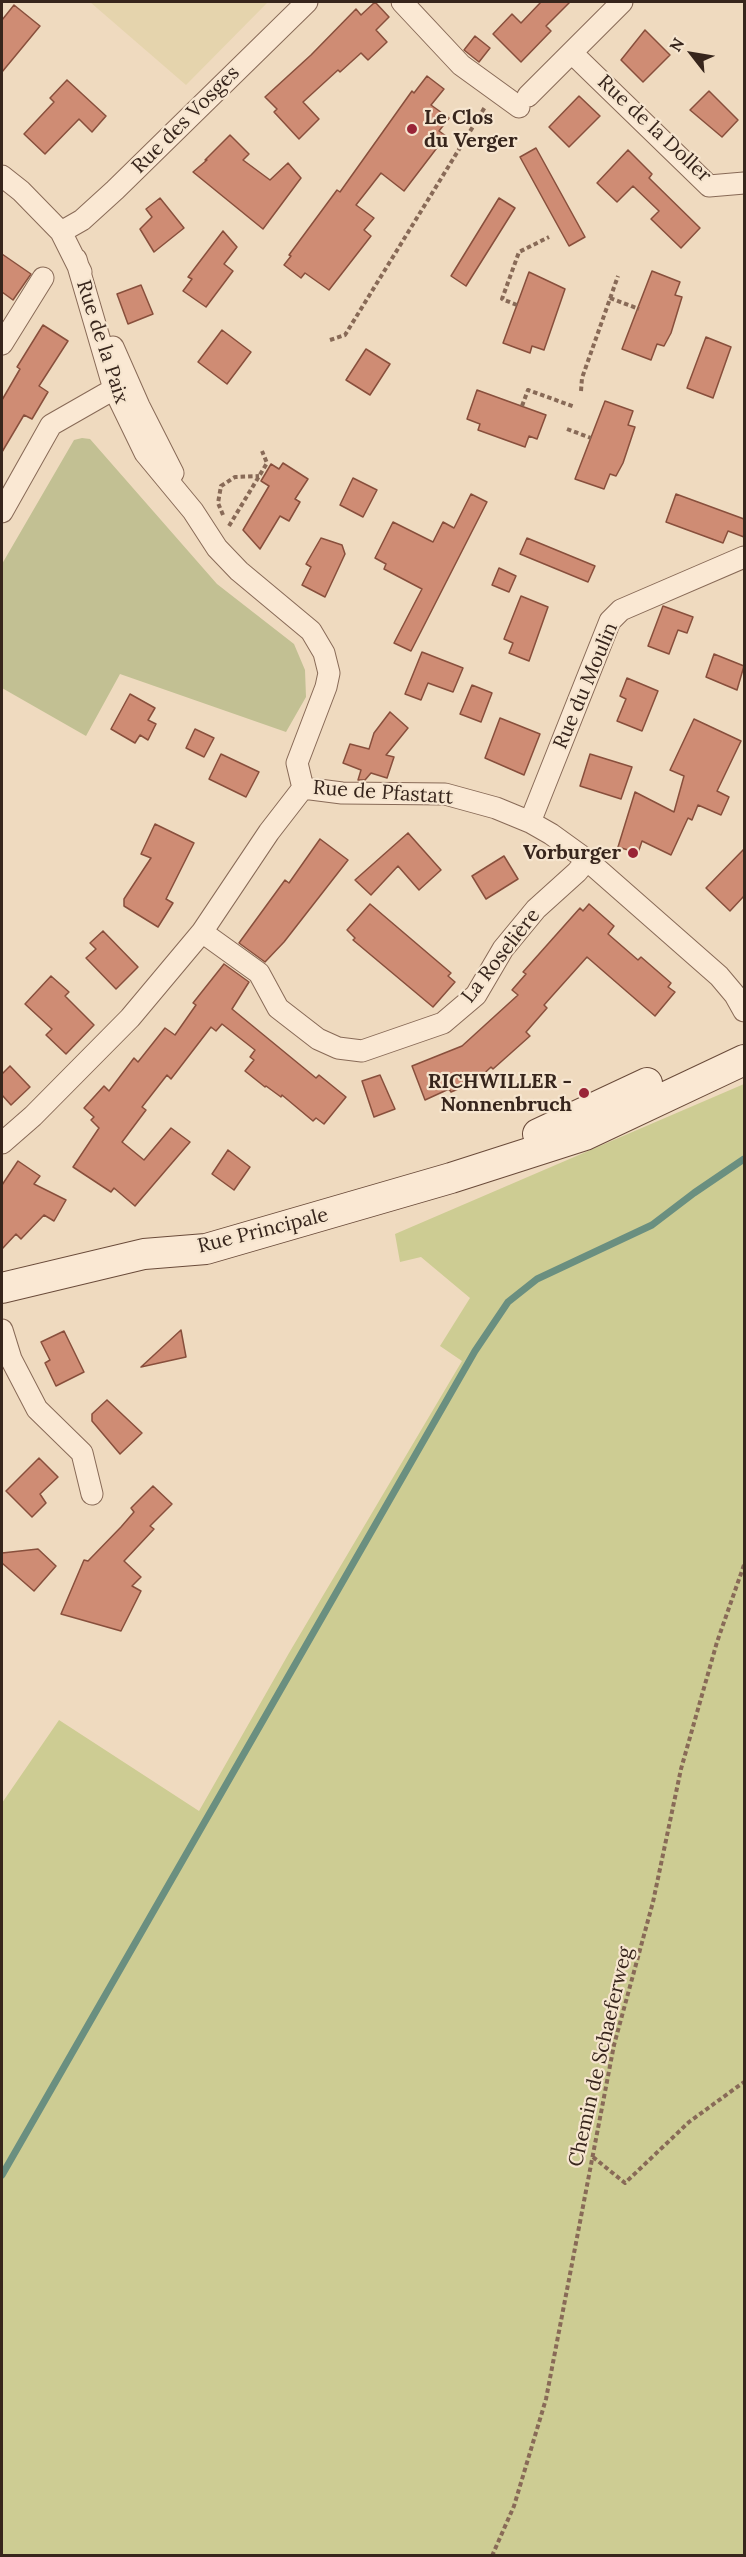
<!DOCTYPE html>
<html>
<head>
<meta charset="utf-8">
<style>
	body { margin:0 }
	#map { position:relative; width:746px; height:2557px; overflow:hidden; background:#efdabf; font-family:Lora,serif }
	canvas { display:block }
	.frame { position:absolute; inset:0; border:3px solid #37251c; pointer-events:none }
	.north { position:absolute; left:662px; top:24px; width:60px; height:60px; -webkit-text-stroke:4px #f6e5cf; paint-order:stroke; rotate:301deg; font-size:16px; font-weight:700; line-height:24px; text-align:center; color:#37251c }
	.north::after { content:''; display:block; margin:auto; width:21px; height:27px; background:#37251c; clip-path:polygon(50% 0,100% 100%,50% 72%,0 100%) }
</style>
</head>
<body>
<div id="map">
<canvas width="746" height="2557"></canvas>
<div class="frame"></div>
<div class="north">N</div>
</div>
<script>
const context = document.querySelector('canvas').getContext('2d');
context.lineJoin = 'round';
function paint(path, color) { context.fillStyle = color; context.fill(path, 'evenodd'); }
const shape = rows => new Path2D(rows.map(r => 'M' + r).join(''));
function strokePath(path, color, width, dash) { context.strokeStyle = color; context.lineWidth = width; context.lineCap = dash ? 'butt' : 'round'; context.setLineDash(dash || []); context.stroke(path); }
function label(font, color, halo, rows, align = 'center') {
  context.font = font + ' Lora,serif'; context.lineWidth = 4.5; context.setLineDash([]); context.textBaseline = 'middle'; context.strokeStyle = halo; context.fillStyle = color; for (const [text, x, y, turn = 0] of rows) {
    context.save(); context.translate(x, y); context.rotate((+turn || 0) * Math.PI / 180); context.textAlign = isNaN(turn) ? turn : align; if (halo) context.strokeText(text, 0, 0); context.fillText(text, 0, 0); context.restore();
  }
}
paint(shape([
	[90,2,268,2,186,85]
]), '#e5d4ad');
paint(shape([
	[744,1084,744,2555,2,2556,2,1803,59,1720,199,1811,289,1653,462,1361,440,1346,470,1298,421,1257,400,1262,395,1234]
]), '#cdcc93');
paint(shape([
	[82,438,90,439,217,584,294,644,305,670,306,697,286,732,120,674,86,736,2,688,2,564,74,440]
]), '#c2c093');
strokePath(shape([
	[2,2175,475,1351,508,1302,537,1279,652,1225,694,1193,744,1159]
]), '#6a8f80', 7);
const building = shape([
	[375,2,389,17,376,30,387,42,368,60,361,53,340,72,338,70,303,102,319,119,299,139,274,112,277,109,265,97,311,55,356,9,361,15,375,2],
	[541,2,570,2,546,26,551,31,521,62,493,34,512,14,521,23,541,2],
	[14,5,40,26,2,72,2,20,14,5],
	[645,30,670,55,643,82,621,60,645,30],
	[475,36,490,48,479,62,464,50,475,36],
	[427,76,444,89,431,105,449,118,439,131,446,136,404,191,381,173,356,205,374,218,364,230,371,236,329,290,305,273,301,278,284,265,291,256,289,255,337,190,340,192,412,91,414,93,427,76],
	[67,80,106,116,92,132,79,119,45,154,24,134,54,102,50,98,67,80],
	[709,91,738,120,722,137,690,110,709,91],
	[579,96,600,116,569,147,549,127,579,96],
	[230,135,249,154,243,160,270,180,288,163,301,178,263,229,193,172,207,160,205,160,230,135],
	[536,148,585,237,569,246,520,157,536,148],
	[628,150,652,174,649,178,700,228,681,248,651,219,659,211,633,186,617,202,597,183,628,150],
	[160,198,184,228,154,252,140,229,152,217,146,209,160,198],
	[499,198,515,208,466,286,451,276,499,198],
	[223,231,237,247,224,264,233,271,206,307,183,291,192,279,188,277,223,231],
	[2,254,31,274,13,300,2,292,2,254],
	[652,271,680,282,675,295,682,297,671,333,664,346,657,344,651,360,622,349,652,271],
	[529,272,565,289,544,350,532,346,530,353,503,343,529,272],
	[141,285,153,314,128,324,117,294,141,285],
	[43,325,68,341,39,386,48,392,32,419,24,415,2,452,2,400,20,369,17,367,43,325],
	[222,330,251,352,227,384,198,362,222,330],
	[706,337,731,347,713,398,687,388,706,337],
	[366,349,390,364,370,395,346,380,366,349],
	[477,390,546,415,537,439,529,436,525,447,478,430,480,424,467,419,477,390],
	[605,401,633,411,628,425,635,427,623,463,616,476,610,474,604,489,575,479,605,401],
	[283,463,308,479,295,499,300,502,289,521,280,516,260,549,243,530,269,486,261,481,271,464,279,469,283,463],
	[353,478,377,490,363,517,340,505,353,478],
	[471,494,487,502,411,651,394,643,422,589,384,569,386,564,375,558,393,522,433,542,443,522,454,528,471,494],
	[676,494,744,519,744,537,728,531,723,543,666,522,676,494],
	[321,538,342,545,345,554,325,597,302,585,311,567,306,564,321,538],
	[527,538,595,566,588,582,520,554,527,538],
	[499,568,516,576,509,592,492,585,499,568],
	[521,596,548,607,529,661,509,653,513,643,504,639,521,596],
	[663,606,693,617,687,633,678,630,669,654,648,646,663,606],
	[422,652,463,668,453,692,428,683,421,700,405,694,422,652],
	[714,654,744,666,737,690,706,677,714,654],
	[627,678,658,691,642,731,617,721,626,699,620,696,627,678],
	[472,685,492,693,481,722,460,714,472,685],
	[130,694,155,708,148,720,156,724,148,740,140,735,135,743,111,729,130,694],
	[390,712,408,728,386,755,394,757,387,778,371,773,365,780,358,780,361,770,343,763,350,744,369,749,374,733,390,712],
	[500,718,540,734,524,775,485,758,500,718],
	[694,719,741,741,717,791,729,797,721,815,698,805,692,820,688,818,671,855,642,841,638,853,618,847,635,792,674,812,684,776,670,770,694,719],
	[195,729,214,738,204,757,186,748,195,729],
	[221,754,259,772,246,797,209,779,221,754],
	[590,754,632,767,621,799,580,786,590,754],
	[155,824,194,843,166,899,173,903,158,927,124,906,124,899,151,858,141,854,155,824],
	[408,833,441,870,419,890,398,866,371,895,355,880,408,833],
	[320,839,348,860,284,942,265,962,239,943,285,880,289,883,320,839],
	[744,849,744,896,730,911,706,888,744,849],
	[504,856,518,879,486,899,472,876,504,856],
	[370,904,451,973,448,976,455,982,433,1007,353,940,355,938,347,930,370,904],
	[589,904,614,926,608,934,638,960,641,957,671,983,668,987,675,992,655,1016,587,957,544,1005,547,1008,526,1032,530,1036,493,1069,491,1067,475,1082,451,1092,449,1089,425,1100,412,1066,462,1046,518,995,512,990,526,974,523,972,580,908,583,911,589,904],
	[103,931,138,967,116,989,86,958,96,949,90,943,103,931],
	[224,964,249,982,232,1009,316,1078,319,1075,346,1097,324,1124,316,1118,313,1121,282,1095,281,1097,266,1086,265,1087,245,1071,254,1060,250,1057,255,1050,222,1024,216,1031,211,1027,171,1079,167,1075,142,1107,146,1110,122,1142,144,1160,171,1128,190,1142,135,1206,114,1188,111,1192,73,1167,99,1128,91,1120,94,1117,84,1108,104,1086,109,1091,134,1058,138,1062,165,1028,175,1035,196,1005,193,1003,224,964],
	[51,976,69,992,65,996,94,1025,66,1054,46,1035,52,1029,25,1004,51,976],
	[10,1066,30,1087,11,1105,2,1095,2,1074,10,1066],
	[380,1075,395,1109,374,1117,362,1081,380,1075],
	[228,1150,250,1167,234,1190,212,1174,228,1150],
	[18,1161,40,1176,34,1184,66,1200,54,1221,44,1215,21,1239,16,1234,2,1249,2,1185,18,1161],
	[181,1330,186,1357,141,1367,181,1330],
	[64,1331,84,1372,56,1386,45,1363,50,1360,41,1342,64,1331],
	[107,1400,142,1433,120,1454,92,1421,92,1414,107,1400],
	[39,1458,58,1477,40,1494,46,1503,32,1517,6,1491,39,1458],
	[153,1486,172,1504,150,1526,154,1529,124,1561,141,1577,132,1586,141,1591,121,1631,61,1614,84,1560,88,1561,121,1527,134,1512,131,1508,153,1486],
	[38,1549,56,1566,34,1591,2,1563,2,1553,38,1549]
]);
paint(building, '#cf8c74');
strokePath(building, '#884f3c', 1.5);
const minor = shape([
	[402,2,461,65,519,107],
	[572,53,709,186,744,183],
	[528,96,622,2],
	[2,176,21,191,61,232,81,272],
	[61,232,82,220,115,190,307,2],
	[76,259,114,389,145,453,193,511,217,548,239,571,311,631,324,653,329,673,326,687,297,763,303,788],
	[2,344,43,278],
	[113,347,139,406,173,473],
	[2,512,51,425,114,389],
	[303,788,342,793,445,794,496,808,530,822,551,834,587,860,719,976,735,995,744,1011],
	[530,822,610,621,621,610,744,557],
	[202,932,259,973,278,1008,318,1039,338,1048,362,1051,443,1023,476,995,503,949,536,909,577,872,587,860],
	[2,1143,33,1116,130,1018,202,932,269,832,303,788],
	[2,1330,11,1359,37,1409,82,1453,92,1494]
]);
const secondary = shape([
	[538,1134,647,1083],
	[2,1288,144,1254,206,1249,451,1178,585,1135,744,1060]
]);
strokePath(minor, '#886a57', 23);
strokePath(secondary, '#6a4b3a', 32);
strokePath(shape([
	[610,298,639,309],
	[517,305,502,299,519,252,549,237],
	[330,340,345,335,485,107],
	[581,391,582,378,618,276],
	[522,406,528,390,575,407],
	[567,429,591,438],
	[223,515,218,503,221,486,235,477,259,476],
	[229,526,267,463,262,451],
	[593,2157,625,2183,689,2122,744,2082],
	[492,2556,514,2506,546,2399,614,2045,653,1902,681,1769,717,1642,744,1565]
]), '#886a57', 4, [4.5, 3]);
strokePath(minor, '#fae8d3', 21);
strokePath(secondary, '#fae8d3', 30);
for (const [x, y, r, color] of [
	[412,129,6,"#992537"],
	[633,853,6,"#992537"],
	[584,1093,6,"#992537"]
]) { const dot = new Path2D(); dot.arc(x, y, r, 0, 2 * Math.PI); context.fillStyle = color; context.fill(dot); strokePath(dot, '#f6e5cf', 2); }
label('bold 20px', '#37251c', '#f6e5cf', [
	["Le Clos",424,118,"left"],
	["du Verger",424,141,"left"],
	["Vorburger",621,853],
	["RICHWILLER -",572,1082],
	["Nonnenbruch",572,1105]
], 'right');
label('20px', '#37251c', '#f6e5cf', [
	["Rue des Vosges",186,120,-45],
	["Rue de la Doller",654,129,43],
	["Rue de la Paix",102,342,72],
	["Rue du Moulin",586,686,-67],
	["Rue de Pfastatt",383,793,4],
	["La Roselière",501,956,-52],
	["Rue Principale",263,1231,-14],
	["Chemin de Schaeferweg",601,2057,-77]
]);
</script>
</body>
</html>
